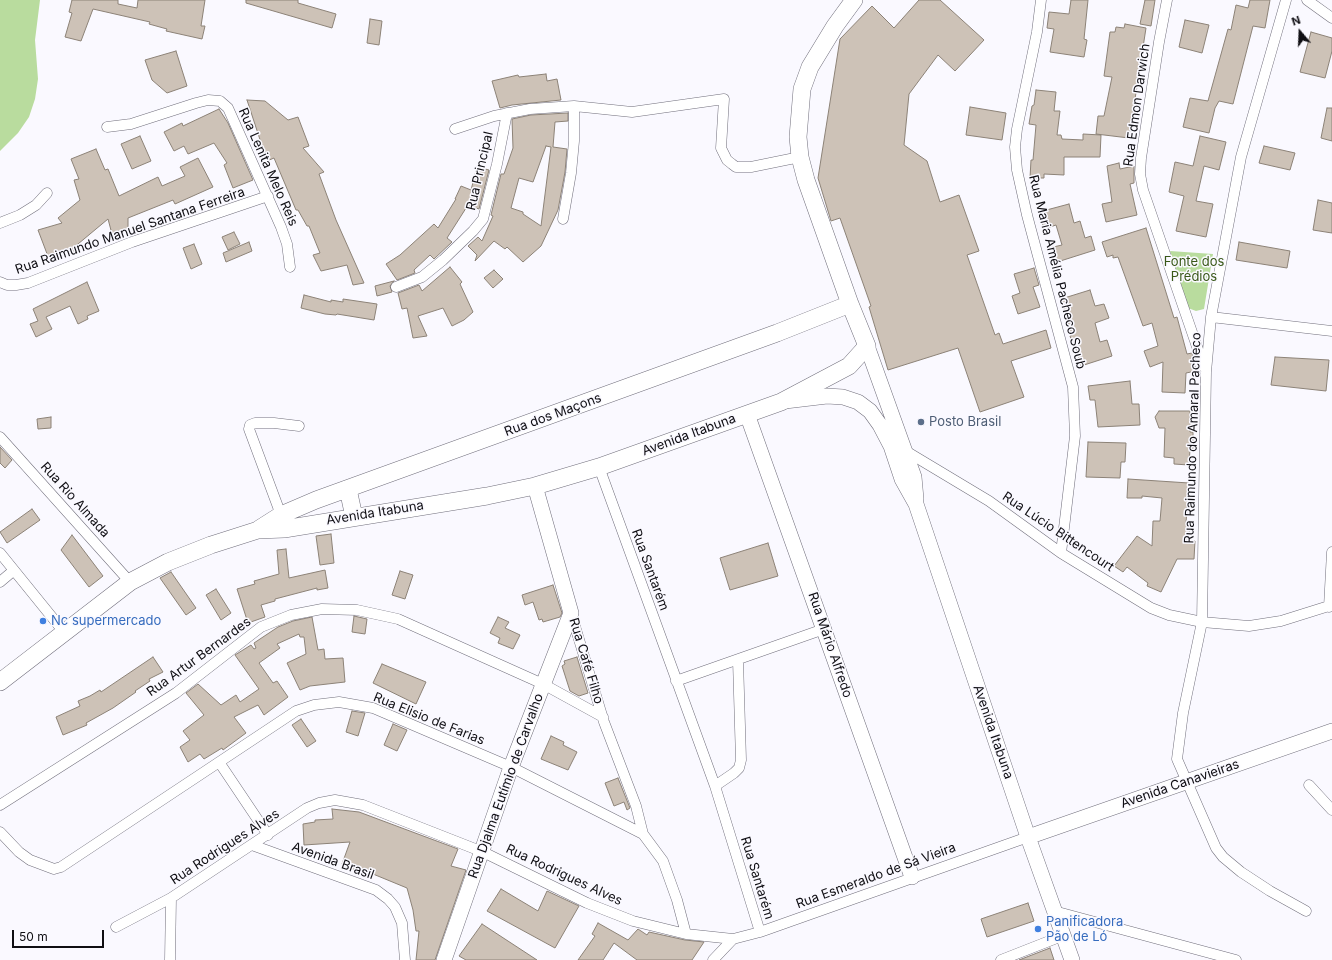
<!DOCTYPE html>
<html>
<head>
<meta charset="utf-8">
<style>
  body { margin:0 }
  #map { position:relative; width:1332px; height:960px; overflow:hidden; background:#faf9ff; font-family:Inter,sans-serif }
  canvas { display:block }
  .north { position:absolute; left:1280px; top:12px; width:40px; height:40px; -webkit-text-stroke:3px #faf9ff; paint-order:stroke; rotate:341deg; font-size:11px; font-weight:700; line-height:16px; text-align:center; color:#0f0e13 }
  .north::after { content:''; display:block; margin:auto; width:14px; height:18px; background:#0f0e13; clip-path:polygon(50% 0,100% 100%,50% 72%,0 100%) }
  .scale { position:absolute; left:12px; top:930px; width:92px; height:18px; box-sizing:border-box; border:2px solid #0f0e13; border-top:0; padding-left:5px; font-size:12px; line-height:14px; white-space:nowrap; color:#0f0e13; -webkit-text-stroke:3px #faf9ff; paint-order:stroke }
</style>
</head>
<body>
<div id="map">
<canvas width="1332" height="960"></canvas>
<div class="north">N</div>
<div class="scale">50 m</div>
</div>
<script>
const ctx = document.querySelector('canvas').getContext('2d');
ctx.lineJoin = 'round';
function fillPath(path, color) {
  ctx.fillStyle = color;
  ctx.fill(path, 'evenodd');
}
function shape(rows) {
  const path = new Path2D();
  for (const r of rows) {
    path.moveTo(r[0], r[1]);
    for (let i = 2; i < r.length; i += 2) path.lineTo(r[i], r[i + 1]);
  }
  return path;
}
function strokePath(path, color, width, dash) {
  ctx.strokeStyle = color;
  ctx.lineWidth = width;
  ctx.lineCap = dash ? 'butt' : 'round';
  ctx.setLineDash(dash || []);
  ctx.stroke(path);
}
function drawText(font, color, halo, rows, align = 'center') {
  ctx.font = font + ' Inter,sans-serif';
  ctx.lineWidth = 3;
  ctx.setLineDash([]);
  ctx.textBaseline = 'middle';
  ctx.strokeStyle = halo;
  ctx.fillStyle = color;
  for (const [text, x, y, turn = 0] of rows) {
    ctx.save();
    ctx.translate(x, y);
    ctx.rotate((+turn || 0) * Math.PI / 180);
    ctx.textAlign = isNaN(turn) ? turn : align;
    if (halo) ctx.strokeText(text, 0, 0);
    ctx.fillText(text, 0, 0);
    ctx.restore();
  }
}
fillPath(shape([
  [0,0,40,0,35,40,38,79,35,99,29,117,18,133,0,151],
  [1170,251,1213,254,1204,309,1196,311,1188,308]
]), '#b9dc9e');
const building = shape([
  [72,0,118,0,118,4,137,8,138,0,205,0,201,26,205,26,202,39,166,31,167,29,149,24,150,22,93,9,81,41,65,37,72,13,69,12,72,0],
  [246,0,298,0,298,3,336,14,332,28,246,3,246,0],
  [919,0,940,0,984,40,955,71,938,55,909,94,904,145,927,161,940,202,959,195,979,251,967,255,995,335,999,333,1003,344,1046,330,1051,348,1011,361,1024,397,980,412,958,348,888,370,869,307,871,306,840,218,831,221,818,178,840,39,872,6,894,28,919,0],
  [1071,0,1088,0,1084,39,1087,40,1084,57,1050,52,1054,29,1047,28,1049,12,1069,14,1071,0],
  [1145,0,1155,0,1151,26,1140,24,1145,0],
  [1250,0,1270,0,1265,28,1253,26,1233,104,1219,101,1215,108,1209,133,1183,127,1190,98,1208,101,1228,29,1231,30,1236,5,1248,8,1250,0],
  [370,19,382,21,379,45,367,43,370,19],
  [1185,20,1209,25,1202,53,1179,47,1185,20],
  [1125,24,1146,28,1129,138,1096,134,1098,116,1104,116,1112,77,1104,76,1110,32,1115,32,1116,27,1124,28,1125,24],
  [1311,32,1332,38,1332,51,1325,78,1300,72,1311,32],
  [176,51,187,86,167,93,152,80,145,60,176,51],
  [546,74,547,81,557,79,561,100,512,105,500,108,492,81,518,75,519,77,546,74],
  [1036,90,1056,92,1054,111,1060,111,1057,135,1061,135,1062,139,1083,140,1083,134,1101,135,1100,157,1064,157,1064,175,1044,174,1044,178,1030,178,1031,160,1033,160,1036,125,1029,124,1032,106,1034,105,1036,90],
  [247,100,265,101,288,120,298,117,309,146,303,148,324,172,319,174,336,220,364,283,353,285,347,265,321,271,313,255,320,253,309,226,307,226,298,210,296,210,274,158,267,161,247,100],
  [970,107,1006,113,1002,140,966,135,970,107],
  [1327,108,1332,108,1332,141,1321,138,1327,108],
  [219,109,228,123,253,180,233,188,224,165,227,163,214,143,188,154,184,146,174,151,164,132,182,123,183,126,219,109],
  [568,113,568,121,555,122,553,147,567,149,565,172,558,210,541,246,523,262,507,247,505,249,494,241,475,261,477,255,468,246,478,237,482,241,493,216,491,215,501,174,504,174,513,148,512,119,531,115,568,113],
  [546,146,551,147,541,226,523,214,523,212,511,208,519,178,533,182,546,146],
  [140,136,151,161,132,169,121,144,140,136],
  [1200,136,1226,142,1219,170,1204,166,1196,201,1213,204,1206,237,1176,231,1184,196,1169,192,1175,162,1193,166,1200,136],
  [1264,146,1295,153,1290,170,1259,163,1264,146],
  [96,149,105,170,108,169,119,196,158,177,162,186,185,176,180,167,198,158,213,187,175,204,173,200,128,218,128,230,112,234,108,219,72,249,74,251,49,259,38,230,62,223,58,218,80,200,74,180,79,179,71,159,96,149],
  [1119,163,1120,169,1134,166,1134,183,1130,184,1137,215,1106,222,1102,204,1112,202,1107,166,1119,163],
  [477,167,489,170,479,209,468,205,447,238,452,242,434,259,430,255,414,270,415,273,397,280,386,264,400,255,434,224,438,228,456,199,455,199,461,186,471,190,477,167],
  [1318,200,1332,203,1332,233,1313,230,1318,200],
  [1069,204,1074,223,1080,221,1085,238,1091,236,1095,250,1054,263,1049,248,1062,245,1056,225,1044,229,1039,212,1069,204],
  [1146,228,1174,318,1177,317,1187,354,1192,353,1196,371,1186,373,1185,393,1162,392,1163,362,1150,367,1144,351,1158,346,1152,323,1143,326,1118,257,1113,258,1113,255,1107,257,1102,242,1146,228],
  [234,232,240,244,228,250,222,237,234,232],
  [249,242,252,251,226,262,223,253,249,242],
  [1239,242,1290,251,1287,268,1236,260,1239,242],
  [194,244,202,264,191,269,183,248,194,244],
  [450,267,462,282,460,284,473,312,464,320,452,326,443,308,418,316,427,336,413,338,407,308,402,309,398,293,419,285,422,291,450,267],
  [1034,268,1039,285,1033,287,1040,307,1018,314,1012,296,1020,293,1014,274,1034,268],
  [494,270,503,279,493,288,484,278,494,270],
  [394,281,390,286,392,292,377,296,375,286,394,281],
  [87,282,99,311,87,316,88,319,78,324,70,306,46,317,52,329,36,337,30,324,38,321,33,309,87,282],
  [1090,290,1095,306,1104,304,1109,318,1095,323,1100,342,1107,340,1112,356,1081,366,1076,349,1074,349,1070,336,1072,335,1061,299,1090,290],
  [304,295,331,302,331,300,343,302,343,299,377,304,374,320,337,314,336,315,325,314,301,308,304,295],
  [1275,357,1329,360,1326,391,1271,385,1275,357],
  [1130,381,1132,404,1139,404,1140,425,1098,427,1095,400,1090,400,1088,386,1130,381],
  [1159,411,1190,411,1190,432,1193,432,1193,449,1190,449,1189,465,1174,464,1174,458,1164,457,1165,428,1159,428,1155,417,1159,411],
  [51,417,51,428,38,429,37,419,51,417],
  [1088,442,1126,443,1125,462,1121,462,1120,478,1086,477,1088,442],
  [0,447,12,460,5,468,0,463,0,447],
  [1128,479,1189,483,1186,523,1190,523,1189,541,1195,541,1194,559,1177,559,1161,592,1147,586,1148,583,1127,567,1123,572,1114,566,1137,536,1152,546,1153,521,1160,521,1162,498,1142,496,1142,498,1127,498,1128,479],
  [32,509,40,520,7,543,0,532,32,509],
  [331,534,334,563,320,565,316,536,331,534],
  [72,535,103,576,89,587,61,550,72,535],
  [768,543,778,576,730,590,720,558,768,543],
  [286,549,289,578,325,570,328,588,317,590,317,588,275,599,275,601,261,605,265,617,248,623,237,589,255,584,254,581,279,574,277,550,286,549],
  [400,571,413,575,405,599,392,595,400,571],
  [171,572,196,608,186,615,160,578,171,572],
  [553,585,562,613,560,617,543,622,542,619,539,620,533,602,525,605,522,595,553,585],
  [216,589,231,613,221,620,206,595,216,589],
  [354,616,367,619,365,634,352,632,354,616],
  [312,617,318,650,324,649,325,659,343,658,345,682,310,686,300,690,287,663,306,654,304,637,300,637,299,634,277,644,280,648,259,663,273,683,277,681,288,697,264,715,258,705,234,717,246,733,223,750,222,748,204,759,200,754,188,762,180,747,190,740,183,731,204,715,186,693,198,684,221,705,236,695,240,702,259,689,235,655,251,645,254,649,256,648,254,643,278,627,293,621,312,617],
  [498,617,509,622,505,628,520,635,513,649,498,643,500,638,490,633,498,617],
  [153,657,163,672,149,679,150,681,135,691,136,692,113,708,86,723,87,725,63,735,56,717,80,706,78,701,90,696,100,690,101,692,153,657],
  [577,657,588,693,579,696,570,691,562,666,565,664,564,661,577,657],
  [382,664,426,682,416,704,373,683,382,664],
  [352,711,365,713,358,736,346,732,352,711],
  [301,719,316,741,307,747,292,725,301,719],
  [393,724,407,730,397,751,384,745,393,724],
  [551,736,564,742,563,745,577,752,568,770,541,759,551,736],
  [618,778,630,808,627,810,624,802,614,806,605,783,618,778],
  [332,809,359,812,458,849,451,866,466,870,435,960,416,960,419,931,416,931,413,910,407,888,356,867,355,870,342,864,350,842,304,845,303,824,315,822,315,820,333,819,332,809],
  [501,889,538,911,547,891,579,906,555,948,487,911,501,889],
  [1028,903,1034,921,987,937,981,919,1028,903],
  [598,923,628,940,638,929,647,935,649,932,685,940,704,942,692,960,637,960,614,943,603,960,578,960,595,936,592,934,598,923],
  [482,924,537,960,466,960,459,956,482,924],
  [1050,948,1054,960,1019,960,1050,948]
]);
fillPath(building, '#cdc2b7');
strokePath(building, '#8c8277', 1);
const street = shape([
  [1041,0,1037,32,1017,129,1015,147,1017,170,1027,215,1073,387,1075,436,1061,553],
  [1167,0,1159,42,1141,158,1140,174,1143,190,1204,367],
  [1286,0,1241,157,1211,317,1206,372,1202,622,1183,713,1177,759,1216,848,1223,857,1241,872,1270,891,1306,911],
  [1307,0,1332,18],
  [107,127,131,124,196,103,208,100,220,101,228,108,281,227,287,244,290,267],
  [455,129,494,116,530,109,574,106,632,112,724,99,721,148,727,160,732,164,736,167,751,167,800,157],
  [563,219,571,173,574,141,574,106],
  [0,223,20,215,36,205,47,193],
  [0,282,7,285,16,285,28,283,132,242,268,196],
  [396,287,422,277,443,260,473,231,483,219,497,164,507,113],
  [1211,317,1332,331],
  [0,437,130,582],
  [904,450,989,501,1061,553,1151,608,1169,615,1202,622,1249,626,1281,621,1332,605],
  [599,467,715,786,760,932],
  [281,515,249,429,250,425,255,423,274,423,299,426],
  [0,553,64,632],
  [0,582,13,571],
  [1329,607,1332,552],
  [571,613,604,722,636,806,643,834],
  [676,681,824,629],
  [219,762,268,835],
  [1309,785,1332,810],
  [715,786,734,773,739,768,741,760,738,660],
  [0,805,176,693,261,627,291,615,322,609,357,610,398,619,543,684,603,717],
  [0,832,19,852,30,860,54,869,61,867,296,711,314,705,339,702,373,708,511,767,643,834,663,861,677,900,686,934],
  [252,845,376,890,388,899,395,907,402,923,405,960],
  [1054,911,1236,960],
  [116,927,171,898,307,808,319,803,335,800,363,805,483,852,587,903,633,921,686,934,733,939,760,932,1028,837],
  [170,960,171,898],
  [713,960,733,939],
  [1001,960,1062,936]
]);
const secondary = shape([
  [867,346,914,477,916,499],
  [785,401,827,396,843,397,858,402,870,411,880,425,891,446,902,479,916,504,1028,837,1072,960],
  [747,414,912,877],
  [1028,837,1332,731],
  [444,960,511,767,571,613,535,486]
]);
const primary = shape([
  [348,489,354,517],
  [259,529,281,515,316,500,777,333,850,304],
  [0,682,130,582,168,562,211,545,258,530,284,529,487,496,535,486,599,467,781,402,849,366,867,346,850,304,806,180,800,157,798,137,802,89,810,67,835,26,854,0]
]);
strokePath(street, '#716f7c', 11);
strokePath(secondary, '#716f7c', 16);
strokePath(primary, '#716f7c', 18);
strokePath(street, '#fff', 10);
strokePath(secondary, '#fff', 15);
strokePath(primary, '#fff', 17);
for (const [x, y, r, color] of [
  [921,422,4,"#5c6f8a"],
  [43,621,4,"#3f7fe0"],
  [1038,929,4,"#3f7fe0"]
]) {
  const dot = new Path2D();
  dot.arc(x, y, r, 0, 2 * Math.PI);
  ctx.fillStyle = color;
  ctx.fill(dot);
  strokePath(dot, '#faf9ff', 1.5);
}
drawText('13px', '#0f0e13', '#faf9ff', [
  ["Rua Edmon Darwich",1137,105,-82],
  ["Rua Lenita Melo Reis",268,167,66],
  ["Rua Principal",480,171,-77],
  ["Rua Raimundo Manuel Santana Ferreira",130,231,-19],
  ["Rua Maria Amélia Pacheco Soub",1057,272,76],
  ["Rua dos Maçons",553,415,-20],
  ["Avenida Itabuna",689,435,-20],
  ["Rua Raimundo do Amaral Pacheco",1193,438,-88],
  ["Rua Rio Almada",75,500,48],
  ["Avenida Itabuna",375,513,-9],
  ["Rua Lúcio Bittencourt",1058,532,34],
  ["Rua Santarém",650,570,70],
  ["Rua Mário Alfredo",830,645,71],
  ["Rua Artur Bernardes",199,657,-36],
  ["Rua Café Filho",586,661,73],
  ["Rua Elisio de Farias",429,719,22],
  ["Avenida Itabuna",993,732,71],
  ["Avenida Canavieiras",1180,784,-19],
  ["Rua Djalma Eutímio de Carvalho",506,786,-70],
  ["Rua Rodrigues Alves",225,847,-33],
  ["Avenida Brasil",333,861,20],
  ["Rua Rodrigues Alves",564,875,25],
  ["Rua Esmeraldo de Sá Vieira",876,876,-20],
  ["Rua Santarém",757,878,73]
]);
drawText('13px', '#395818', '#faf9ff', [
  ["Fonte dos",1194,262],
  ["Prédios",1194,277]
]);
drawText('13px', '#4e5e75', '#faf9ff', [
  ["Posto Brasil",929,422]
], 'left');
drawText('13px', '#366cbe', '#faf9ff', [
  ["Nc supermercado",51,621],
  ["Panificadora",1046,922],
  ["Pão de Ló",1046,937]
], 'left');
</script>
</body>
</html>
